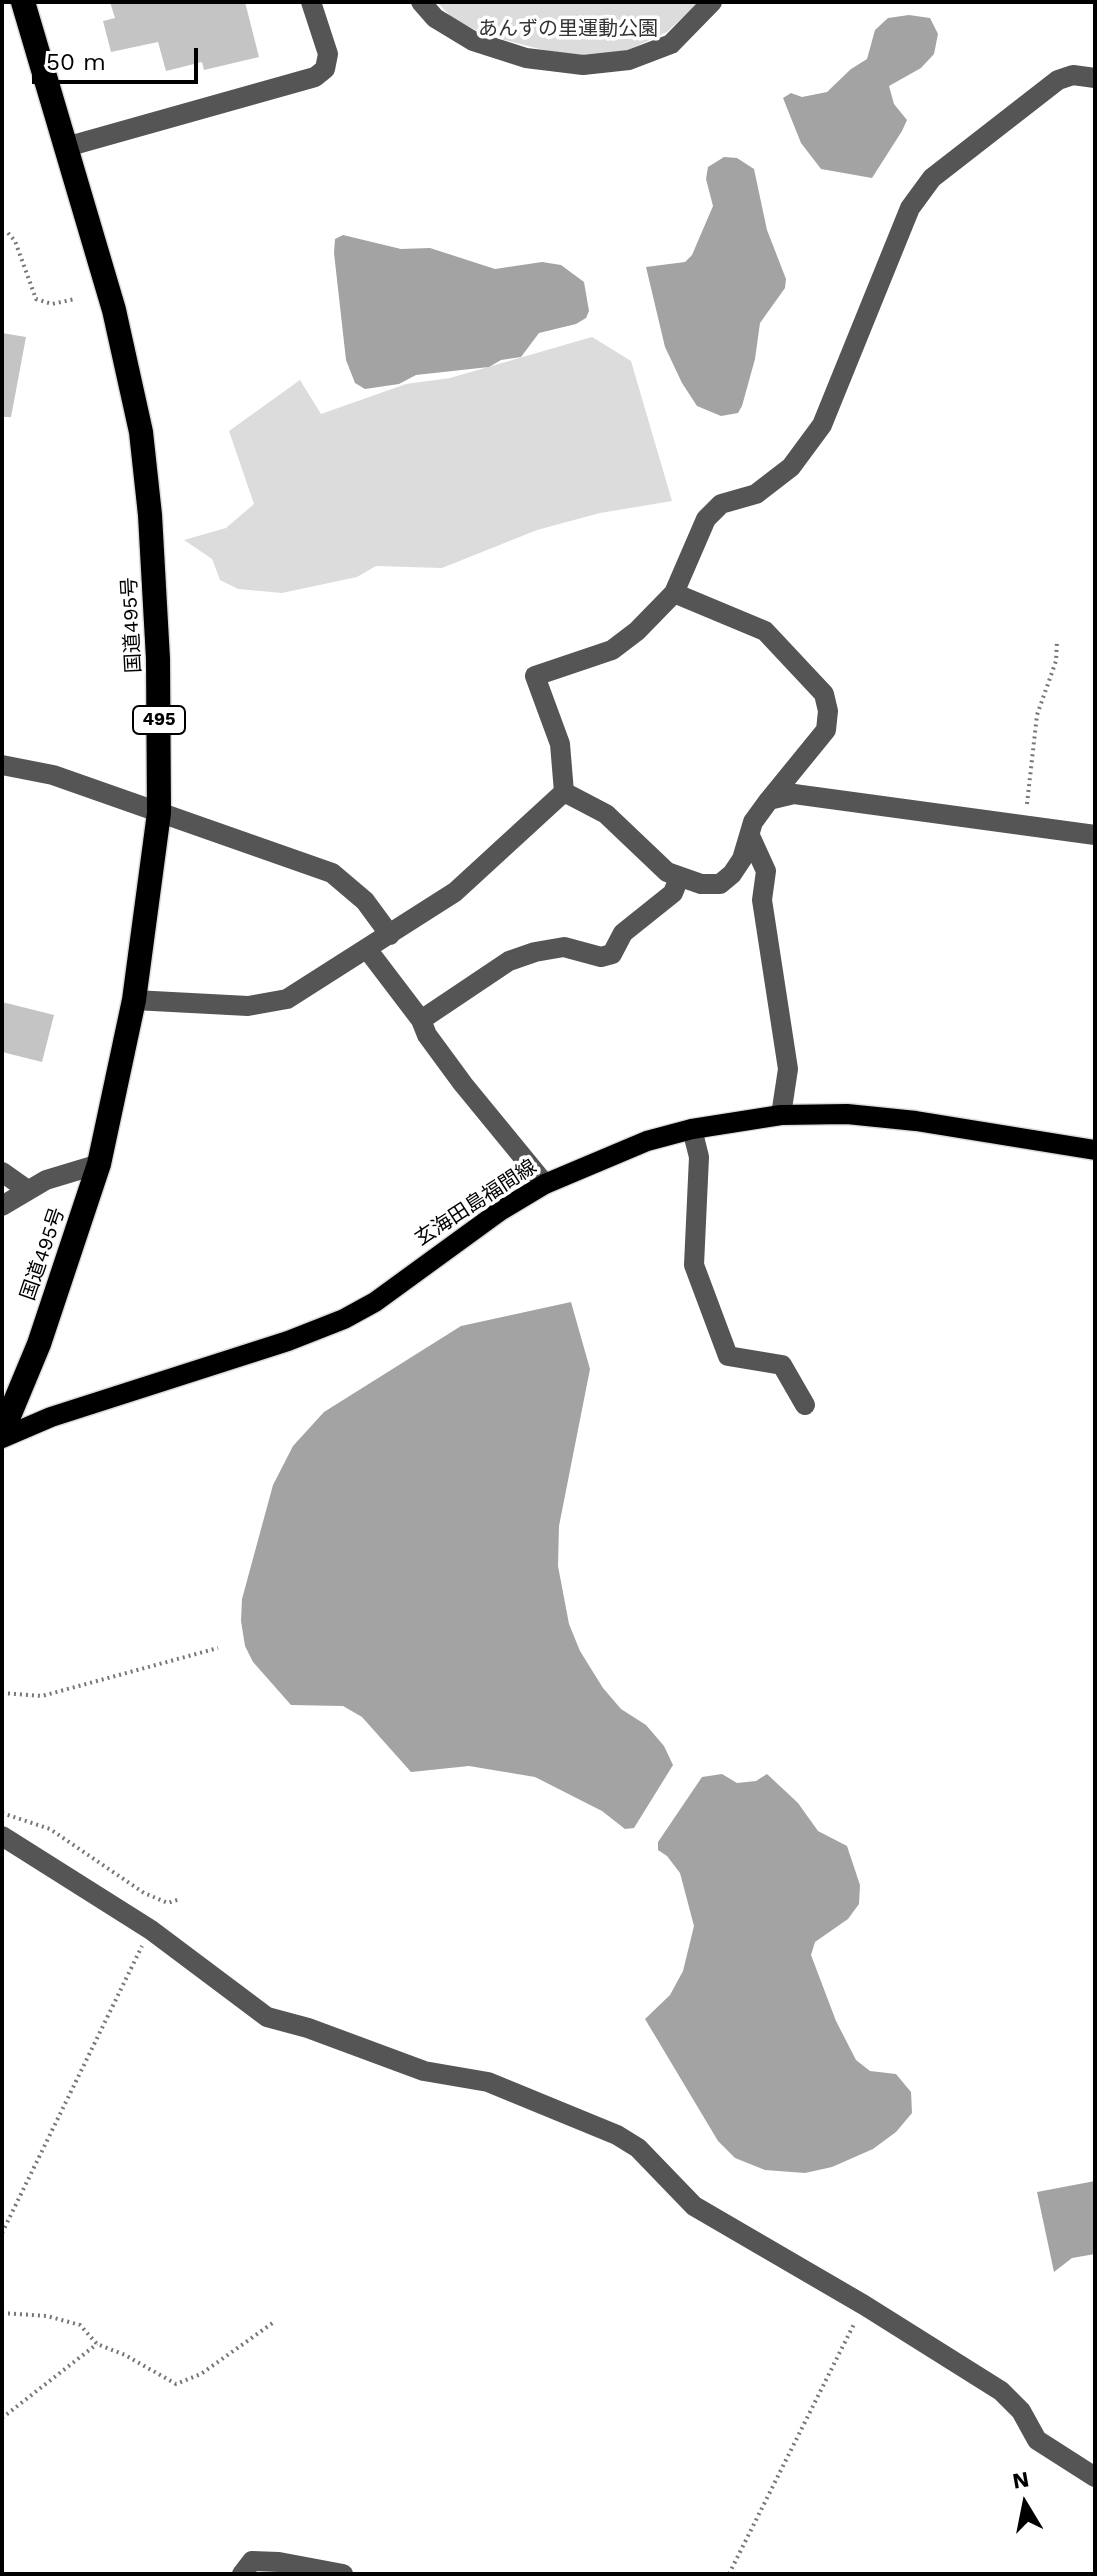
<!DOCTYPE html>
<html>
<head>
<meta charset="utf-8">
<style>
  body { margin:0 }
  #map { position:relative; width:1097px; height:2576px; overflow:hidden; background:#fff; font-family:"Work Sans",sans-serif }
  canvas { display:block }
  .frame { position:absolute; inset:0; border:4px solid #000; pointer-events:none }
  .north { position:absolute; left:985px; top:2464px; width:80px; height:80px; -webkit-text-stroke:6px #fff; paint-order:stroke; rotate:350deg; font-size:22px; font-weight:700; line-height:32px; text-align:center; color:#000 }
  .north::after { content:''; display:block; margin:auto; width:28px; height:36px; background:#000; clip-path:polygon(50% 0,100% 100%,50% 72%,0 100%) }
  .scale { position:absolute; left:32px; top:48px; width:166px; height:36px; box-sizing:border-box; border:4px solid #000; border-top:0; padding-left:10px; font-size:24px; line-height:28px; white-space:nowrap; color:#000; -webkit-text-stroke:6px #fff; paint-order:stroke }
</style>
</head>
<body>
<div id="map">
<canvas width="1097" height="2576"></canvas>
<div class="frame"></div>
<div class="north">N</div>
<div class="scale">50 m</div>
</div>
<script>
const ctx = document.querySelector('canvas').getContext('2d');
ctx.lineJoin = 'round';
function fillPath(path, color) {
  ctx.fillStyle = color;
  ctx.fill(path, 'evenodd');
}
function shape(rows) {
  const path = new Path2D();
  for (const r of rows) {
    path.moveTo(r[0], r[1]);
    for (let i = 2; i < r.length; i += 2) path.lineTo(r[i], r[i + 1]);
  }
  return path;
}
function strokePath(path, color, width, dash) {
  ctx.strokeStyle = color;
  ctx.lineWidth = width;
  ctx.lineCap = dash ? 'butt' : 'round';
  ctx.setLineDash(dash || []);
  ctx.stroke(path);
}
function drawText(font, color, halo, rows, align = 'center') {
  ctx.font = font + ' "Work Sans","Noto Sans JP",sans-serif';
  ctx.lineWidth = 7;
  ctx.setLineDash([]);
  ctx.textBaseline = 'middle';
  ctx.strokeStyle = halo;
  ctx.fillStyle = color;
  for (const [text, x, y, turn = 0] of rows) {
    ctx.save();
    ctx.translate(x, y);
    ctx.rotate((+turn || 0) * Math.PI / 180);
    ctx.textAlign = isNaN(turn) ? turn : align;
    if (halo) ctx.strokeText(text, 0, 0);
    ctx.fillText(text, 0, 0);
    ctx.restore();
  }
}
fillPath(shape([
  [437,2,699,2,667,32,628,50,600,56,563,55,485,35,451,17],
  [592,337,631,361,672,501,600,513,537,530,442,568,376,566,357,577,282,593,238,589,220,580,212,559,184,540,226,528,254,504,229,431,300,380,321,414,406,384,450,378]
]), '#dcdcdc');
fillPath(shape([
  [909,15,930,18,938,34,934,54,921,68,889,86,894,104,907,120,902,131,872,178,821,169,801,143,783,98,791,93,802,97,827,92,851,69,867,59,875,30,888,18],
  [724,157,737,158,754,169,767,230,786,279,785,288,760,323,755,359,742,406,738,413,721,416,697,406,682,383,665,347,646,267,685,262,692,255,713,206,706,179,708,167],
  [343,235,401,249,430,248,495,269,542,262,561,265,584,282,589,311,586,318,576,324,539,333,521,357,501,360,489,367,416,375,399,384,365,389,355,383,346,360,334,253,335,239],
  [571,1302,590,1369,559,1526,558,1566,569,1624,580,1651,603,1688,621,1709,646,1725,664,1746,673,1765,634,1828,625,1829,602,1811,535,1777,469,1766,411,1772,362,1717,343,1706,291,1705,253,1662,245,1646,241,1621,242,1599,273,1485,293,1446,324,1412,461,1326],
  [722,1774,737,1783,756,1781,767,1774,798,1803,818,1831,847,1846,860,1885,859,1904,848,1919,815,1942,811,1955,836,2021,856,2060,870,2071,896,2074,911,2092,912,2113,896,2132,873,2149,832,2167,805,2173,765,2170,735,2158,718,2141,645,2019,670,1995,683,1971,694,1926,680,1873,667,1856,658,1850,658,1842,702,1777],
  [1095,2181,1095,2254,1072,2258,1054,2272,1037,2192]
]), '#a3a3a3');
fillPath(shape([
  [110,2,245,2,259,57,204,70,202,62,166,71,158,42,111,52,103,21,115,18],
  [2,333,26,337,11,417,2,417],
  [2,1002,54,1015,42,1062,2,1052]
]), '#c4c4c4');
const major = shape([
  [2,1438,51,1417,288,1341,344,1319,375,1302,500,1211,545,1184,647,1141,692,1129,781,1115,847,1114,916,1121,1095,1150]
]);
const highway = shape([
  [2,1433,39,1344,99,1164,134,1000,159,813,158,659,150,515,141,432,114,310,23,2]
]);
strokePath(major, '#dbdbdb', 23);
strokePath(highway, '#dbdbdb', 27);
strokePath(shape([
  [2,233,8,233,15,241,36,299,52,304,75,299],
  [1027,804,1037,715,1056,661,1057,640],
  [2,1693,42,1696,218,1648],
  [2,1813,50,1829,144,1893,168,1903,180,1899],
  [2,2233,142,1946],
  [2,2313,47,2316,80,2325,97,2344,125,2355,176,2384,201,2374,274,2322],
  [2,2418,97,2344],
  [729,2574,855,2322]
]), '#777', 4, [2, 4]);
strokePath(shape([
  [421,2,435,18,473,41,526,58,583,65,629,60,671,44,712,2],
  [66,147,315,77,325,69,328,54,311,2],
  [674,593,765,631,824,694,828,711,826,730,769,800],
  [2,765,53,775,332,873,365,901,390,935],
  [564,792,606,814,667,872,701,884,720,884,732,874,742,859,753,822,769,800,794,794,1095,835],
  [750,836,766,871,762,900,788,1069,781,1115],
  [367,949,421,1020,427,1035,463,1084,545,1184],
  [134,1000,248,1006,287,999,455,892,564,792,560,744,535,676,612,650,637,631,674,593,706,519,721,504,756,494,791,467,822,425,910,208,932,178,1058,80,1073,75,1095,78],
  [421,1020,509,961,535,952,564,947,601,957,612,954,623,933,673,893,679,878],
  [692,1129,699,1157,694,1265,728,1356,782,1365,805,1405],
  [2,1172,26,1189],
  [2,1206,46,1180,99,1164],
  [2,1836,151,1930,267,2017,308,2028,424,2071,488,2082,617,2135,638,2148,694,2206,864,2305,1001,2391,1021,2411,1037,2440,1095,2477],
  [242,2574,252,2561,279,2562,343,2574]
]), '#555', 20);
strokePath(major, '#000', 20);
strokePath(highway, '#000', 24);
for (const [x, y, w] of [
  [159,720,52]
]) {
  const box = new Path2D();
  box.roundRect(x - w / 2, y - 14, w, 28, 6);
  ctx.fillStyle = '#fff';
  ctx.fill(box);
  strokePath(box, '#000', 2);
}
drawText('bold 18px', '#000', null, [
  ["495",159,720]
]);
drawText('20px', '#333', '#fff', [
  ["あんずの里運動公園",568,29]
]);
drawText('20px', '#000', '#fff', [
  ["国道495号",132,625,-93],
  ["玄海田島福間線",476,1203,-33],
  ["国道495号",43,1254,-71]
]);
</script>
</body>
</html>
